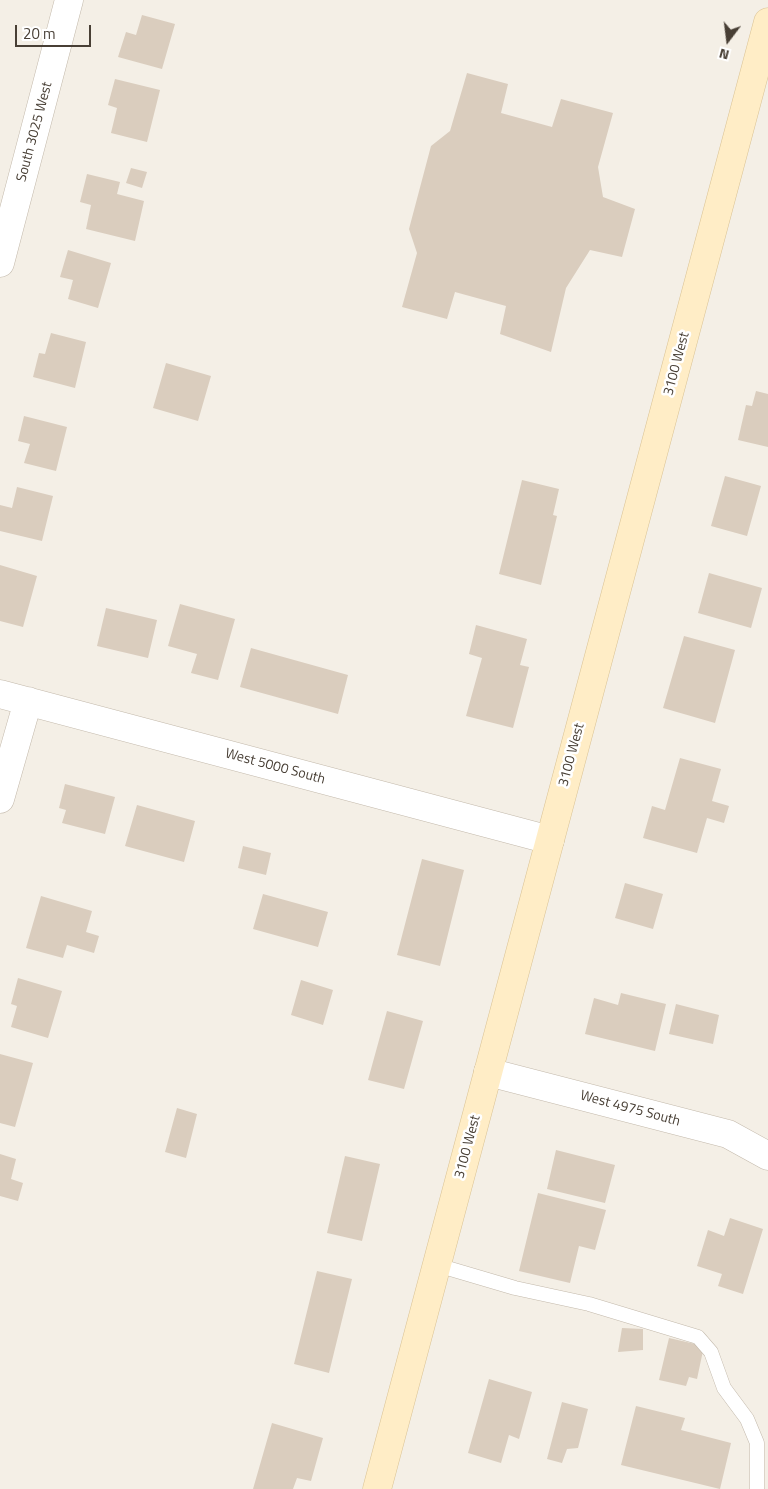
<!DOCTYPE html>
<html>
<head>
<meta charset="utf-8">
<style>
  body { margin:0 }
  #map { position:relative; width:768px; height:1489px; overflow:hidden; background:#f4efe6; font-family:"Titillium Web",sans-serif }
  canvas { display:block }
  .north { position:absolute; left:703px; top:15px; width:50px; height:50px; -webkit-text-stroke:4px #fff; paint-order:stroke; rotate:195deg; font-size:14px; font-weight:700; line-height:20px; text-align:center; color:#483f35 }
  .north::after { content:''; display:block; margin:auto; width:18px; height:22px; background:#483f35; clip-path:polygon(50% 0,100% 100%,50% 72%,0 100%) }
  .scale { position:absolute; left:15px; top:25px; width:76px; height:22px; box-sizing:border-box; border:2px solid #483f35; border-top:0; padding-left:6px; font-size:15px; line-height:18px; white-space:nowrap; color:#483f35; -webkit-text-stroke:4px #fff; paint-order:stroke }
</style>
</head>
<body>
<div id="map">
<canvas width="768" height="1489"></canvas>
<div class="north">N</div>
<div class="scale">20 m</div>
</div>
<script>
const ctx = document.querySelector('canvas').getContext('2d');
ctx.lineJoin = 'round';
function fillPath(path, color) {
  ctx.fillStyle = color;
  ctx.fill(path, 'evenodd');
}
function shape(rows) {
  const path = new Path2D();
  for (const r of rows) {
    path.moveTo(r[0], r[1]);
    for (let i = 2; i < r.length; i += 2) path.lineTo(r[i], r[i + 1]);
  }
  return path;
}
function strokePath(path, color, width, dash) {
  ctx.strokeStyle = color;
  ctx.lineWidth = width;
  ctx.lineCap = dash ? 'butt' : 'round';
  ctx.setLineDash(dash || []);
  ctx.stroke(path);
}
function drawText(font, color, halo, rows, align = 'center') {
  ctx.font = font + ' "Titillium Web",sans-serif';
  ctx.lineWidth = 5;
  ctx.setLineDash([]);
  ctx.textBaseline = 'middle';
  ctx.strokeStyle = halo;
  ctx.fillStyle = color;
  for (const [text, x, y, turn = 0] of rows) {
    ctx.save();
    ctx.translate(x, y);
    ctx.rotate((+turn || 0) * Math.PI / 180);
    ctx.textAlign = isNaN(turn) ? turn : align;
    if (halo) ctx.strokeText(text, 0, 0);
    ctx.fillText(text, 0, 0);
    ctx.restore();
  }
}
fillPath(shape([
  [142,15,175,24,162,69,118,57,126,32,136,35],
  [467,73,508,84,501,113,552,127,561,99,613,113,598,167,603,197,635,209,622,257,590,250,566,288,551,352,500,334,506,306,455,292,447,319,402,307,417,253,409,229,431,146,450,131],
  [115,79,160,90,147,142,111,133,117,108,108,105],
  [131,168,147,172,142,188,126,183],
  [87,174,120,182,117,194,144,201,135,241,86,229,91,205,80,202],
  [68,250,111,263,98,308,68,299,73,280,60,277],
  [51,333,86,342,75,388,33,377,39,353,45,354],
  [166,363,211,376,198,421,153,408],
  [756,391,768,394,768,447,738,440,746,405,752,406],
  [24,416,67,427,56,471,24,463,30,444,18,441],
  [725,476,761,486,747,536,711,526],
  [522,480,559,489,553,515,557,516,541,585,499,574],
  [17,487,53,496,42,541,0,531,0,505,12,508],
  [0,565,37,576,23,627,0,621],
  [709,573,762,588,751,628,698,613],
  [180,604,235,619,218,680,191,673,197,654,168,646],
  [106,608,157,620,148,658,97,646],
  [476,625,527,639,520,665,529,667,513,728,466,716,482,658,469,654],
  [684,636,735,650,715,723,663,708],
  [251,648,348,675,338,714,240,687],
  [680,758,721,769,712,801,729,806,724,823,707,818,697,853,643,838,652,806,665,810],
  [65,784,115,797,105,834,62,823,66,810,59,808],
  [137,805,195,821,184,862,125,846],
  [243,846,271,853,266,875,238,868],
  [422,859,464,870,440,966,397,955],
  [625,883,663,894,653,929,615,918],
  [263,894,328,912,318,947,253,929],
  [41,896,92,911,86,932,99,936,94,953,67,945,63,958,26,948],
  [18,978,62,991,48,1038,11,1027,17,1006,11,1004],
  [301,980,333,990,323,1025,291,1015],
  [621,993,666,1004,655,1051,585,1034,594,998,618,1005],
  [676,1004,719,1015,713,1044,669,1034],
  [387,1011,423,1021,404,1089,368,1080],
  [0,1054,33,1063,15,1127,0,1123],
  [177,1108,197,1114,186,1158,165,1152],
  [556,1150,615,1165,605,1203,547,1189],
  [0,1154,16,1159,11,1179,23,1183,18,1201,0,1196],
  [345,1156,380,1164,362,1241,327,1233],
  [538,1193,606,1210,595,1250,579,1246,570,1283,519,1271],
  [730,1218,763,1229,743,1294,718,1286,722,1274,697,1266,708,1230,724,1236],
  [317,1271,352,1279,329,1373,294,1364],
  [622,1328,643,1329,643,1350,618,1352],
  [669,1338,704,1346,697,1379,689,1377,686,1386,659,1380],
  [489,1379,532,1392,519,1439,509,1435,501,1463,468,1453],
  [562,1402,588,1409,578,1448,567,1449,562,1463,547,1459],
  [636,1406,685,1418,681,1430,731,1443,720,1489,621,1465],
  [272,1423,323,1438,311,1481,297,1478,293,1489,253,1489]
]), '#dacdbe');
const lane = shape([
  [437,1265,515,1288,589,1304,698,1337,711,1352,724,1388,747,1419,757,1443,757,1489]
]);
const street = shape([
  [0,263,69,0],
  [0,694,550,840],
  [0,799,28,701],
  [488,1072,728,1134,768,1156]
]);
const secondary = shape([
  [377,1489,768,22]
]);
strokePath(lane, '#c3b9ab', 15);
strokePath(street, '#c3b9ab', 29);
strokePath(secondary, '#dac395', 29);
strokePath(lane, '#fff', 14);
strokePath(street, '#fff', 28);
strokePath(secondary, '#ffedc6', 28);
drawText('14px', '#483f35', '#fff', [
  ["South 3025 West",35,132,-75],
  ["3100 West",677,364,-75],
  ["3100 West",572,755,-75],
  ["West 5000 South",275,767,15],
  ["West 4975 South",630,1109,15],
  ["3100 West",468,1147,-75]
]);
</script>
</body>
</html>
